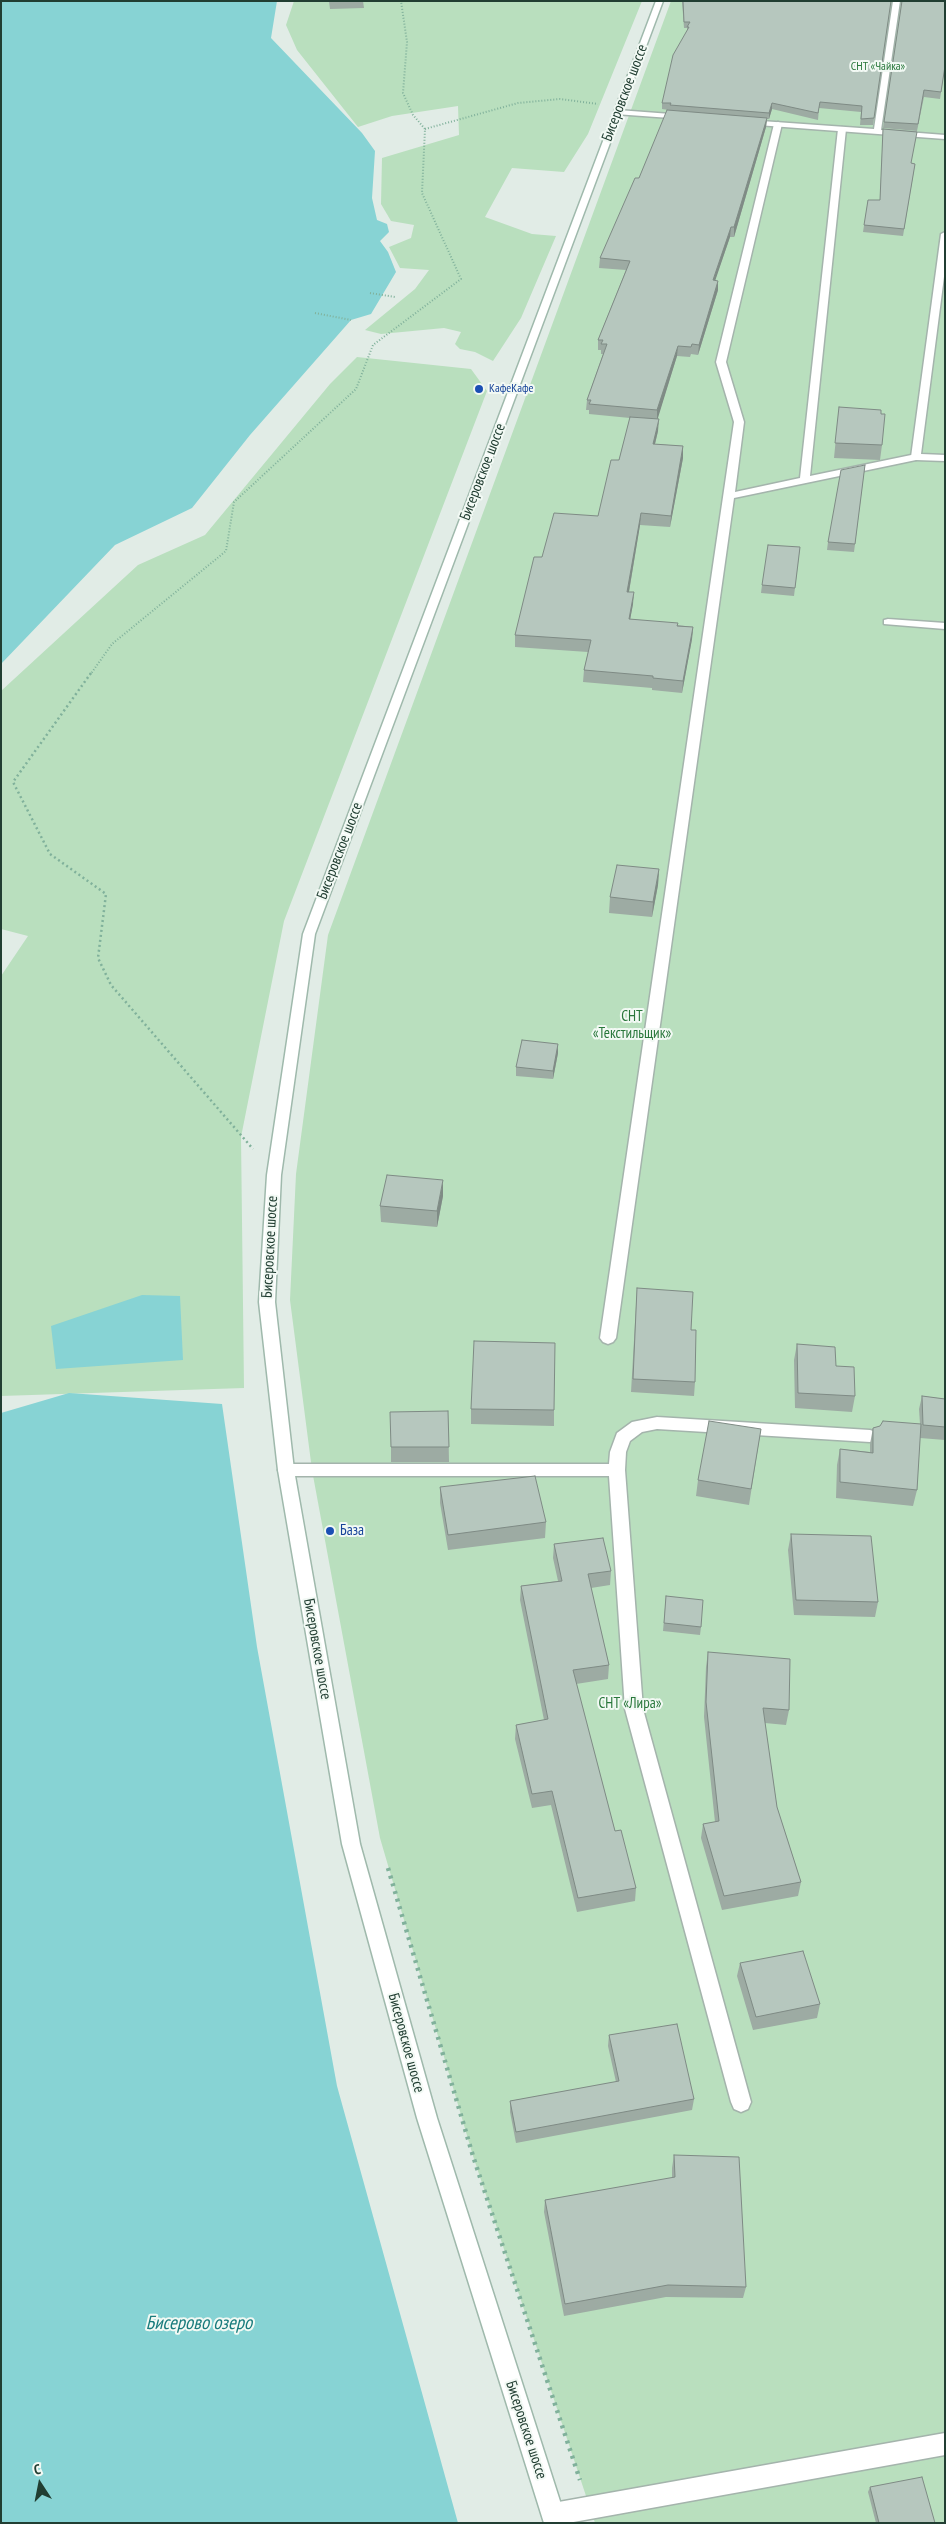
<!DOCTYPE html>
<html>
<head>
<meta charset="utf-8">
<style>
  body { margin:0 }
  #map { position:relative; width:946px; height:2524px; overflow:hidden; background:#e1ece6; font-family:"PT Sans Narrow",sans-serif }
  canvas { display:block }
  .frame { position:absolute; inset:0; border:2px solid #213e32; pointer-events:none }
  .north { position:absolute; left:15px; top:2459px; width:50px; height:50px; -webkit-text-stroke:4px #f2f9f4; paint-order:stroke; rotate:349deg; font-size:14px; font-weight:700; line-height:20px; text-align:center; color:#213e32 }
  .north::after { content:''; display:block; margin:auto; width:18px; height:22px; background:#213e32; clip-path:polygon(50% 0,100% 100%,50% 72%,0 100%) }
</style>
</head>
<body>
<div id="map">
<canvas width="946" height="2524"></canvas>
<div class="frame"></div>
<div class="north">С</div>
</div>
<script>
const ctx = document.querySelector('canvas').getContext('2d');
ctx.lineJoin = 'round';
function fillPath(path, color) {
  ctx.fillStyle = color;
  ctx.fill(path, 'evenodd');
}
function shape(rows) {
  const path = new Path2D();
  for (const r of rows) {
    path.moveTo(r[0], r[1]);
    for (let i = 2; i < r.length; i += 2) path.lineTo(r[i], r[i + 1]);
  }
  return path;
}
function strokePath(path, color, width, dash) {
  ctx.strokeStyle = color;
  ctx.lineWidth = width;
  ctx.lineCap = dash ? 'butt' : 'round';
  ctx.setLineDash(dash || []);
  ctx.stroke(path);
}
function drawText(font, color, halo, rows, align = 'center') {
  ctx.font = font + ' "PT Sans Narrow",sans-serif';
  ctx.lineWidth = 4;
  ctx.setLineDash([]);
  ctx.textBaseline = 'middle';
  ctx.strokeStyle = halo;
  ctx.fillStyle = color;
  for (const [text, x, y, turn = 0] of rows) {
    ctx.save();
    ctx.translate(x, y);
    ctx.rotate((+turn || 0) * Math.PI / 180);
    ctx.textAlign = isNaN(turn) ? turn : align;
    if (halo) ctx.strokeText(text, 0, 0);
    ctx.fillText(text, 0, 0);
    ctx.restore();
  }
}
fillPath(shape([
  [294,1,642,1,588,134,564,172,512,168,485,217,532,234,556,236,521,318,493,361,475,352,460,349,455,344,461,332,444,328,381,334,365,330,415,289,429,270,400,268,389,247,411,238,414,225,391,221,381,204,382,158,459,135,458,106,392,116,358,127,297,50,286,25],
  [671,1,945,1,945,2523,595,2523,473,2156,380,1838,312,1470,290,1300,296,1174,328,935],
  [357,357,471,369,487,391,284,921,241,1137,244,1388,1,1396,1,976,28,936,1,929,1,691,138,565,205,535,330,384]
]), '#b9dfbe');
fillPath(shape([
  [1,1,277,1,271,38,362,133,375,151,372,198,377,220,387,224,389,232,380,241,388,252,396,272,371,314,351,320,250,435,192,508,115,545,1,664],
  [142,1295,180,1296,183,1360,56,1369,51,1326],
  [69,1393,222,1404,257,1647,337,2086,458,2523,1,2523,1,1413]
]), '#87d3d4');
const service = shape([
  [778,122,782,124,726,362,744,422,735,492,800,478,838,129,842,127,846,129,810,476,916,454,921,457,916,460,734,498,616,1338,613,1342,608,1344,603,1342,600,1338,734,422,716,362,774,124,778,122],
  [888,619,945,623,945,629,884,624,884,620,888,619],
  [657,1417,870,1430,876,1432,878,1436,876,1440,870,1442,657,1429,642,1432,630,1441,626,1452,625,1470,643,1709,751,2102,748,2109,741,2112,734,2109,731,2102,625,1709,609,1476,286,1476,280,1475,278,1470,280,1465,286,1464,609,1464,610,1452,617,1433,632,1422,657,1417]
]);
const minor = shape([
  [893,1,900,1,881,130,945,135,945,139,744,124,744,120,747,120,874,129,893,1],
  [618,110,684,115,688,117,684,119,615,114,614,112,618,110],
  [945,232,945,269,921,454,945,455,945,461,916,460,911,457,941,234,945,232],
  [945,2433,945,2455,568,2523,546,2523,542,2514,545,2506,553,2503,945,2433]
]);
const secondary = shape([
  [656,1,663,1,315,934,281,1175,275,1302,294,1470,360,1844,437,2118,567,2523,544,2523,417,2118,342,1844,278,1470,259,1302,267,1175,303,934,656,1]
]);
strokePath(service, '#a4b4ac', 3);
strokePath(minor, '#a4b4ac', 3);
strokePath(secondary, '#9fb9ac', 3);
strokePath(shape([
  [425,129,518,103,560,99,598,104],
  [370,293,395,297],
  [315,313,351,320],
  [90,675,112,644,226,551,234,502,356,389,373,345,461,279,422,193,425,129,413,115,403,93,407,42,401,1]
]), '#80b19b', 2, [1, 2]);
strokePath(shape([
  [91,673,13,782,50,854,106,894,98,958,111,985,253,1149]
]), '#80b19b', 2.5, [2, 3]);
strokePath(shape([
  [388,1868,473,2156,580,2480]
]), '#80b19b', 4.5, [3, 5]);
fillPath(service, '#fff');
fillPath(minor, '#fff');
fillPath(secondary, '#fff');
fillPath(shape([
  [329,1,363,1,364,8,330,9],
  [682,1,891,1,873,125,860,125,861,112,819,108,818,120,772,109,769,119,767,119,766,127,734,237,730,237,715,280,718,290,698,355,691,354,690,357,677,356,657,419,658,431,655,444,683,446,683,458,670,527,640,525,629,592,633,604,630,619,693,627,692,639,682,693,652,690,652,688,583,682,584,670,588,652,515,647,515,635,542,557,598,516,619,460,630,418,589,414,589,410,586,410,587,400,603,354,601,354,601,350,598,350,598,340,626,270,599,268,600,258,639,178,669,111,669,110,662,109,662,103,687,31,687,28,684,28],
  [902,1,945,66,940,99,924,97,917,131,883,128],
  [883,129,911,163,915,164,903,236,863,232,868,200,880,200],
  [839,407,881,414,882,445,880,460,834,458],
  [865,465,854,552,827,550,828,542],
  [800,547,794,596,761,593,762,585],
  [659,869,658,885,652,917,609,913,610,897],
  [558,1044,558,1053,553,1079,516,1076,516,1067],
  [443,1196,437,1227,381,1222,380,1206],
  [637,1288,691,1330,695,1382,694,1396,631,1392],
  [797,1344,836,1366,855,1396,852,1412,795,1408,794,1360],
  [922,1396,945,1399,945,1440,920,1438,917,1490,913,1506,836,1498,837,1465,840,1449,870,1452,870,1444,873,1428,920,1424,919,1409],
  [471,1409,554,1410,554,1426,471,1424],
  [448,1411,449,1462,391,1462,391,1447],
  [761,1429,749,1505,696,1496,698,1480],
  [440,1487,546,1522,545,1538,448,1550,440,1503],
  [791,1534,878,1602,875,1617,794,1615,788,1550],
  [554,1544,611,1571,610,1585,591,1588,609,1665,608,1679,576,1684,615,1831,636,1888,635,1901,577,1912,551,1805,532,1808,515,1739,516,1725,544,1720,520,1600,521,1586,558,1581,553,1558],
  [666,1596,701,1627,700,1635,663,1631],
  [708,1652,789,1710,786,1725,765,1723,777,1807,801,1882,798,1896,722,1910,701,1838,703,1824,715,1822,704,1717,706,1667],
  [740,1963,820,2004,817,2018,753,2030,737,1976],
  [609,2035,694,2099,692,2110,516,2143,510,2112,510,2101,616,2082,608,2046],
  [674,2155,746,2287,743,2298,666,2297,564,2316,544,2212,545,2200,672,2178,672,2168],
  [870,2487,935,2523,876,2523,868,2492]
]), '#9daba3');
fillPath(shape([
  [772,103,772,109,769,119,769,113],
  [767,118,766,127,734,237,734,227],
  [731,227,730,237,712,290,713,280],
  [718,281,718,290,698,355,699,345],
  [678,346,677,356,657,421,657,410],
  [659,419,658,431,652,456,653,444],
  [683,446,683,458,670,527,671,516],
  [641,513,640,525,627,603,627,592],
  [634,592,633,604,628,631,629,619],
  [693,627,692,639,682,693,683,681],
  [659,869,658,885,652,917,653,902],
  [558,1044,558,1053,553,1079,553,1071],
  [443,1180,443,1196,437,1227,437,1211]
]), '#7f8b85');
const building = shape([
  [683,1,891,1,874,118,861,119,862,106,820,102,818,113,772,103,769,113,670,105,671,103,662,103,673,55,689,27,687,27,690,22,684,22,683,1],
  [902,1,945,1,945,66,941,92,924,90,918,124,884,122,902,1],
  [667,110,767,118,734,227,731,227,713,280,718,281,699,345,692,344,691,347,678,346,657,410,589,404,591,400,587,400,607,344,601,344,603,340,598,340,630,261,600,258,635,178,639,178,667,110],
  [883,129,917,132,911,163,915,164,904,229,864,225,868,200,880,200,883,129],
  [839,407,881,410,881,414,885,414,882,445,835,443,839,407],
  [630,417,659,419,653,444,683,446,671,516,641,513,627,592,634,592,629,619,678,623,677,626,693,627,683,681,653,678,653,676,584,670,591,640,515,635,534,557,542,557,554,513,598,516,611,460,619,460,630,417],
  [865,465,855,544,828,542,841,470,865,465],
  [768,545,800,547,795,588,762,585,768,545],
  [617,865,659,869,653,902,610,897,617,865],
  [522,1040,558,1044,553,1071,516,1067,522,1040],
  [387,1175,443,1180,437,1211,380,1206,387,1175],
  [637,1288,693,1292,691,1330,696,1330,695,1382,633,1379,637,1288],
  [474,1341,555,1343,554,1410,471,1409,474,1341],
  [797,1344,835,1347,836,1366,854,1367,855,1396,798,1393,797,1344],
  [922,1396,945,1399,945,1427,923,1425,922,1396],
  [448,1411,449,1447,391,1447,390,1412,448,1411],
  [709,1421,761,1429,751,1489,698,1480,709,1421],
  [883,1421,921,1424,917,1490,840,1482,840,1449,873,1453,873,1428,880,1426,883,1421],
  [535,1476,546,1522,448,1535,440,1487,535,1476],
  [791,1534,871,1536,878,1602,796,1600,791,1534],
  [603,1538,611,1571,588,1574,609,1665,573,1670,615,1831,621,1830,636,1888,578,1898,552,1791,532,1794,516,1725,548,1719,521,1586,562,1581,554,1544,603,1538],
  [666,1596,703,1600,701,1627,664,1623,666,1596],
  [708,1652,790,1659,789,1710,763,1708,777,1807,801,1882,724,1896,703,1824,719,1821,706,1702,708,1652],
  [803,1951,820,2004,756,2017,740,1963,803,1951],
  [677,2024,694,2099,516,2132,510,2101,619,2081,609,2035,677,2024],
  [674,2155,739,2157,746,2287,668,2285,565,2304,545,2200,675,2177,674,2155],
  [922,2477,935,2523,879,2523,870,2487,922,2477]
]);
fillPath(building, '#b6c7be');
strokePath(building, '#7f8b85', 1);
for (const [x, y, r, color] of [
  [479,389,5,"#1a4fb4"],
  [330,1531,5,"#1a4fb4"]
]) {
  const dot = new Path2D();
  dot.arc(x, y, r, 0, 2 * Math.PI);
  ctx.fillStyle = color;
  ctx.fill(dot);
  strokePath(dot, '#f2f9f4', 2);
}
drawText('12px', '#29773b', '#f2f9f4', [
  ["СНТ «Чайка»",878,67]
]);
drawText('12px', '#164399', '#f2f9f4', [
  ["КафеКафе",489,389]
], 'left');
drawText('15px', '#213e32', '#f2f9f4', [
  ["Бисеровское шоссе",625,93,-69],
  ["Бисеровское шоссе",483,472,-69],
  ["Бисеровское шоссе",340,851,-69],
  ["Бисеровское шоссе",270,1247,-87],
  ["Бисеровское шоссе",317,1649,80],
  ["Бисеровское шоссе",406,2043,75],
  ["Бисеровское шоссе",526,2430,72]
]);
drawText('15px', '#29773b', '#f2f9f4', [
  ["СНТ",632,1017],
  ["«Текстильщик»",632,1034],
  ["СНТ «Лира»",630,1704]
]);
drawText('15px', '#164399', '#f2f9f4', [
  ["База",340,1531]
], 'left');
drawText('italic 19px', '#187b7c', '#f2f9f4', [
  ["Бисерово озеро",199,2324]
]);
</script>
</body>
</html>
